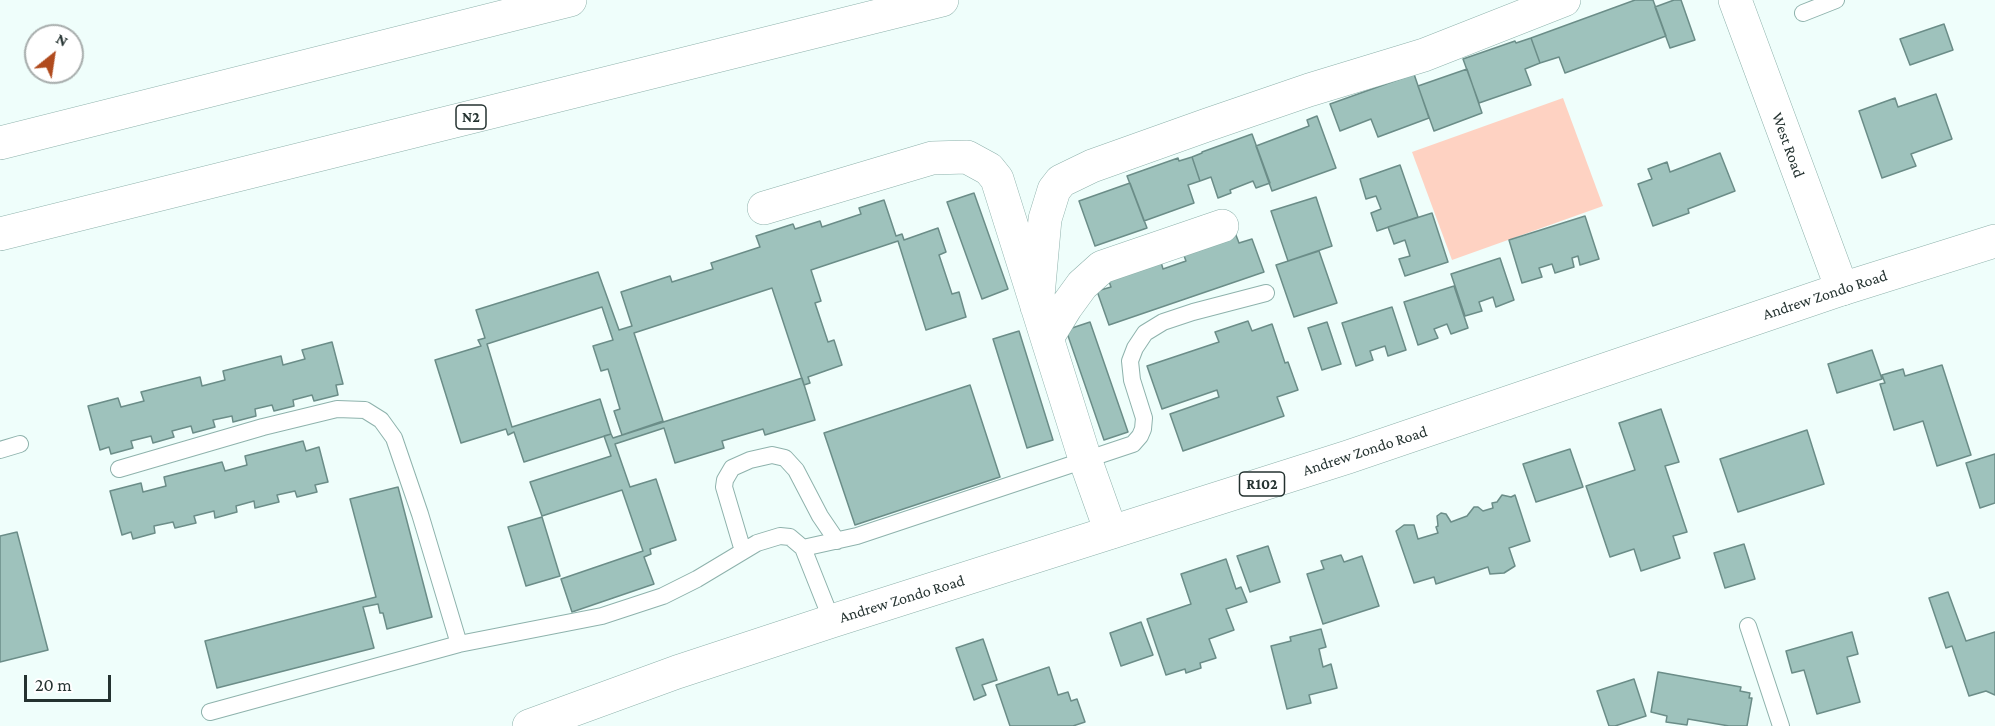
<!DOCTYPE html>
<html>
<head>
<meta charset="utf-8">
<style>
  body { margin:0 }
  #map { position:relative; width:1995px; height:726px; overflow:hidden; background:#effefb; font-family:"Crimson Pro",serif }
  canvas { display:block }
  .north { position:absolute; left:24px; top:24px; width:60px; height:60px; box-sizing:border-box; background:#fff; border:2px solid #a7adac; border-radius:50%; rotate:30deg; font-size:16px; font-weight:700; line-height:24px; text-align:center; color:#243230 }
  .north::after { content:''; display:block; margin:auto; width:21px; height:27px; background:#b04b1e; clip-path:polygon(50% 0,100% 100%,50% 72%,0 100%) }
  .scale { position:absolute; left:24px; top:675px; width:87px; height:27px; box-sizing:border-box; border:3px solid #243230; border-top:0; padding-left:8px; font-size:18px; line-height:21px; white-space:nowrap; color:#243230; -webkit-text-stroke:4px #fff; paint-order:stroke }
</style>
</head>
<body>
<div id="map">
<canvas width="1995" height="726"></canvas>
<div class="north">N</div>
<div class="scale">20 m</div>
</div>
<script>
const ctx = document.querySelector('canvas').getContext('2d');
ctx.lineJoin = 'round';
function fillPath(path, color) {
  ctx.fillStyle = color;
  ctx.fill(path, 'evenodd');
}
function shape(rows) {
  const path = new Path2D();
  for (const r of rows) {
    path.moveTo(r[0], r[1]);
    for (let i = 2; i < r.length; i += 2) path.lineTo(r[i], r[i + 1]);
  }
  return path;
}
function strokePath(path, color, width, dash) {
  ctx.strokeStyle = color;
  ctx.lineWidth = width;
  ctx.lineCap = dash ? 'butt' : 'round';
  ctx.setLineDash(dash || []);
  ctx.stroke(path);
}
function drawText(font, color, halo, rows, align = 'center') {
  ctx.font = font + ' "Crimson Pro",serif';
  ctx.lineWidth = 4.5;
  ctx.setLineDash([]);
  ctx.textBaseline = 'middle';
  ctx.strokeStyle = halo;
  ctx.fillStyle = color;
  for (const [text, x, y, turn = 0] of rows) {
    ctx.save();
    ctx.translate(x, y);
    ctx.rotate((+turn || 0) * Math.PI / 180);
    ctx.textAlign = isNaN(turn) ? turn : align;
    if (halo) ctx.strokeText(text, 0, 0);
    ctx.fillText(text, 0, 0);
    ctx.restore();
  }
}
fillPath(shape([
  [1563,98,1603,206,1452,260,1412,152]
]), '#fed2c2');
const building = shape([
  [1635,0,1653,0,1666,36,1565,73,1559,57,1540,63,1531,38,1635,0],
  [1674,0,1681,0,1695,40,1670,48,1655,7,1674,0],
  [1944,24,1953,50,1910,65,1900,39,1944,24],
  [1531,38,1540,63,1525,69,1531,85,1479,103,1463,59,1515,41,1516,43,1531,38],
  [1467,69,1482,113,1434,131,1418,86,1467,69],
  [1414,74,1429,118,1378,137,1371,119,1340,131,1330,104,1414,74],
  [1936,94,1952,139,1911,154,1916,166,1882,178,1859,111,1895,98,1898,107,1936,94],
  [1317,116,1336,168,1272,191,1256,146,1309,126,1307,120,1317,116],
  [1252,134,1270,183,1256,188,1253,181,1230,190,1231,193,1218,198,1211,177,1200,181,1192,157,1202,153,1202,152,1252,134],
  [1720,153,1735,191,1688,209,1689,213,1653,226,1638,184,1652,179,1648,169,1667,162,1670,172,1720,153],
  [1192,157,1200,181,1188,185,1194,203,1144,221,1127,176,1178,158,1179,161,1192,157],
  [1400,165,1418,217,1377,231,1371,213,1381,209,1376,196,1366,199,1360,179,1400,165],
  [1130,183,1147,228,1095,246,1079,201,1130,183],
  [974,193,1008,289,982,299,947,202,974,193],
  [1316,197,1332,246,1288,261,1271,211,1316,197],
  [884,200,896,236,902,234,904,240,938,228,946,252,939,255,952,294,959,292,966,317,926,330,898,241,811,270,821,301,815,303,828,342,834,340,842,365,808,377,810,383,804,385,772,288,634,333,663,421,622,435,614,411,620,409,608,369,601,371,593,346,613,340,602,307,487,344,512,427,600,399,611,434,524,462,514,432,508,435,506,429,461,443,435,360,481,346,478,340,485,338,476,310,598,272,619,330,632,326,621,292,670,276,672,282,713,269,711,263,760,247,756,236,793,224,795,229,820,221,822,227,861,214,859,208,884,200],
  [1432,213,1448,262,1405,276,1399,259,1410,256,1405,240,1394,244,1388,227,1432,213],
  [1585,216,1599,259,1580,265,1578,256,1572,258,1574,267,1555,273,1552,264,1539,268,1542,277,1522,283,1509,240,1585,216],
  [1234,230,1239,243,1252,239,1264,272,1109,325,1097,291,1111,287,1106,273,1159,255,1163,269,1186,261,1181,248,1234,230],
  [1319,251,1337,303,1294,317,1276,265,1319,251],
  [1500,258,1514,300,1496,307,1493,297,1479,302,1482,311,1465,316,1451,274,1500,258],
  [1454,286,1468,328,1451,334,1447,324,1434,329,1438,338,1418,345,1404,302,1454,286],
  [1392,307,1406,350,1388,356,1385,346,1370,351,1373,360,1356,366,1342,323,1392,307],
  [1248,321,1252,331,1272,324,1285,363,1288,362,1298,390,1277,397,1284,416,1183,451,1170,414,1219,397,1217,390,1162,409,1147,366,1219,342,1215,332,1248,321],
  [1090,322,1128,432,1104,440,1066,330,1090,322],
  [1327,322,1341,364,1322,370,1308,328,1327,322],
  [1019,331,1053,440,1027,448,993,339,1019,331],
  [332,342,343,384,336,385,338,395,314,401,312,395,293,400,294,406,274,411,272,405,255,409,256,416,233,422,232,416,213,420,215,427,193,433,191,426,172,431,174,437,153,443,151,436,131,441,133,448,111,454,109,447,100,450,88,406,118,398,121,407,144,401,141,392,200,377,202,386,225,380,223,371,281,356,283,365,305,359,302,350,332,342],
  [1872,350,1882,379,1837,393,1828,364,1872,350],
  [1942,365,1971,455,1937,466,1923,421,1894,430,1880,384,1885,383,1882,375,1903,369,1905,376,1942,365],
  [802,378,815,420,765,435,763,429,722,441,724,448,675,463,664,428,615,444,630,487,656,479,676,540,650,549,651,554,644,557,654,584,572,612,561,579,643,551,622,490,542,516,530,482,611,456,604,436,611,434,613,438,802,378],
  [970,385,1000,477,855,525,824,433,970,385],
  [1661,409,1679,462,1665,466,1687,532,1673,536,1680,558,1641,571,1634,549,1610,557,1586,486,1635,470,1619,423,1661,409],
  [1807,430,1824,484,1738,512,1720,459,1807,430],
  [303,441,306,451,319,447,328,482,315,485,317,492,297,497,295,491,277,495,279,502,255,508,254,501,236,506,237,512,215,518,214,511,194,516,196,523,175,528,173,522,154,526,155,533,133,539,131,532,122,535,110,491,141,483,143,492,166,486,164,477,222,462,225,471,247,465,245,456,303,441],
  [1570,449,1583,487,1536,502,1523,464,1570,449],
  [1995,454,1995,503,1980,508,1966,463,1995,454],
  [398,487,432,617,387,629,383,613,380,613,378,604,363,607,374,648,217,688,205,641,376,597,350,499,398,487],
  [1502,495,1511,497,1515,495,1530,541,1509,548,1515,566,1504,573,1490,574,1488,567,1436,584,1434,577,1414,583,1396,531,1404,525,1414,525,1418,539,1438,533,1436,527,1438,526,1437,516,1441,513,1446,514,1451,522,1467,516,1474,507,1478,507,1483,511,1493,508,1492,503,1497,502,1502,495],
  [542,517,560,576,526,586,508,527,542,517],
  [17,532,48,650,0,662,0,536,17,532],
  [1744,544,1755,579,1725,588,1714,553,1744,544],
  [1268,546,1280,582,1250,592,1237,556,1268,546],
  [1341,555,1344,562,1362,556,1379,606,1323,624,1307,574,1324,569,1321,561,1341,555],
  [1226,559,1236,589,1241,587,1247,602,1226,609,1234,630,1209,639,1216,658,1200,663,1201,668,1186,673,1185,669,1166,675,1147,619,1191,604,1181,574,1226,559],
  [1948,592,1966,641,1995,632,1995,695,1986,691,1969,696,1952,646,1946,648,1929,598,1948,592],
  [1141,622,1153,655,1121,666,1110,633,1141,622],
  [1321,629,1326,647,1319,649,1323,667,1331,664,1337,688,1309,695,1311,703,1287,709,1271,646,1291,641,1290,637,1321,629],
  [1852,632,1858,654,1847,657,1860,702,1817,714,1804,670,1792,673,1786,651,1852,632],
  [983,639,997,680,982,685,986,695,974,700,956,648,983,639],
  [1049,667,1058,695,1068,692,1071,701,1077,699,1085,722,1073,726,1010,726,996,685,1049,667],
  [1658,672,1741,687,1740,691,1750,693,1749,698,1752,698,1747,726,1729,726,1688,719,1687,725,1666,722,1667,716,1651,712,1658,672],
  [1634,679,1646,716,1615,726,1609,726,1597,691,1634,679]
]);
fillPath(building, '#9ec2bc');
strokePath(building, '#6b8d88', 1.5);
const lane = shape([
  [1803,13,1836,0],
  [0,450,20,444],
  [119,469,263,427,337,409,365,410,381,420,394,438,420,514,459,644],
  [803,548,857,536,1133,444,1140,436,1143,429,1144,418,1132,380,1130,361,1135,348,1145,333,1163,322,1193,312,1266,293],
  [743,551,724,487,725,480,732,468,750,460,772,455,785,458,796,470,820,516,837,541],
  [1748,626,1781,726],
  [210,712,459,644,602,616,663,596,697,579,757,543,780,536,790,537,803,548,832,621]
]);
const street = shape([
  [1735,0,1842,289],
  [764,208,932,158,967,157,989,169,997,179,1085,459,1111,532],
  [1037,307,1045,219,1054,190,1061,181,1092,166,1207,125,1309,90,1424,55,1564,0],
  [1047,338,1066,307,1082,285,1102,267,1222,226]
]);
const primary = shape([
  [529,726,677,672,832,621,1348,457,1842,289,1995,241]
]);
const highway = shape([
  [0,143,570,0],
  [0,234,942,0]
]);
strokePath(lane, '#8eb2ac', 18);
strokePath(street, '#8eb2ac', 34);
strokePath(primary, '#8eb2ac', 34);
strokePath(highway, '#8eb2ac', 34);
strokePath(lane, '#fff', 16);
strokePath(street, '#fff', 33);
strokePath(primary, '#fff', 33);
strokePath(highway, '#fff', 33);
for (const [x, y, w] of [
  [471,117,30],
  [1262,484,45]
]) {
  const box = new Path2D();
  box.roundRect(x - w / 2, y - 12, w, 24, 4.5);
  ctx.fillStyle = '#fff';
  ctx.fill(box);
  strokePath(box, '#243230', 1.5);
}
drawText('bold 15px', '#243230', null, [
  ["N2",471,117],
  ["R102",1262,484]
]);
drawText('16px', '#243230', '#fff', [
  ["West Road",1788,145,70],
  ["Andrew Zondo Road",1825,295,-18],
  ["Andrew Zondo Road",1365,451,-18],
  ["Andrew Zondo Road",902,599,-17]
]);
</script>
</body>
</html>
